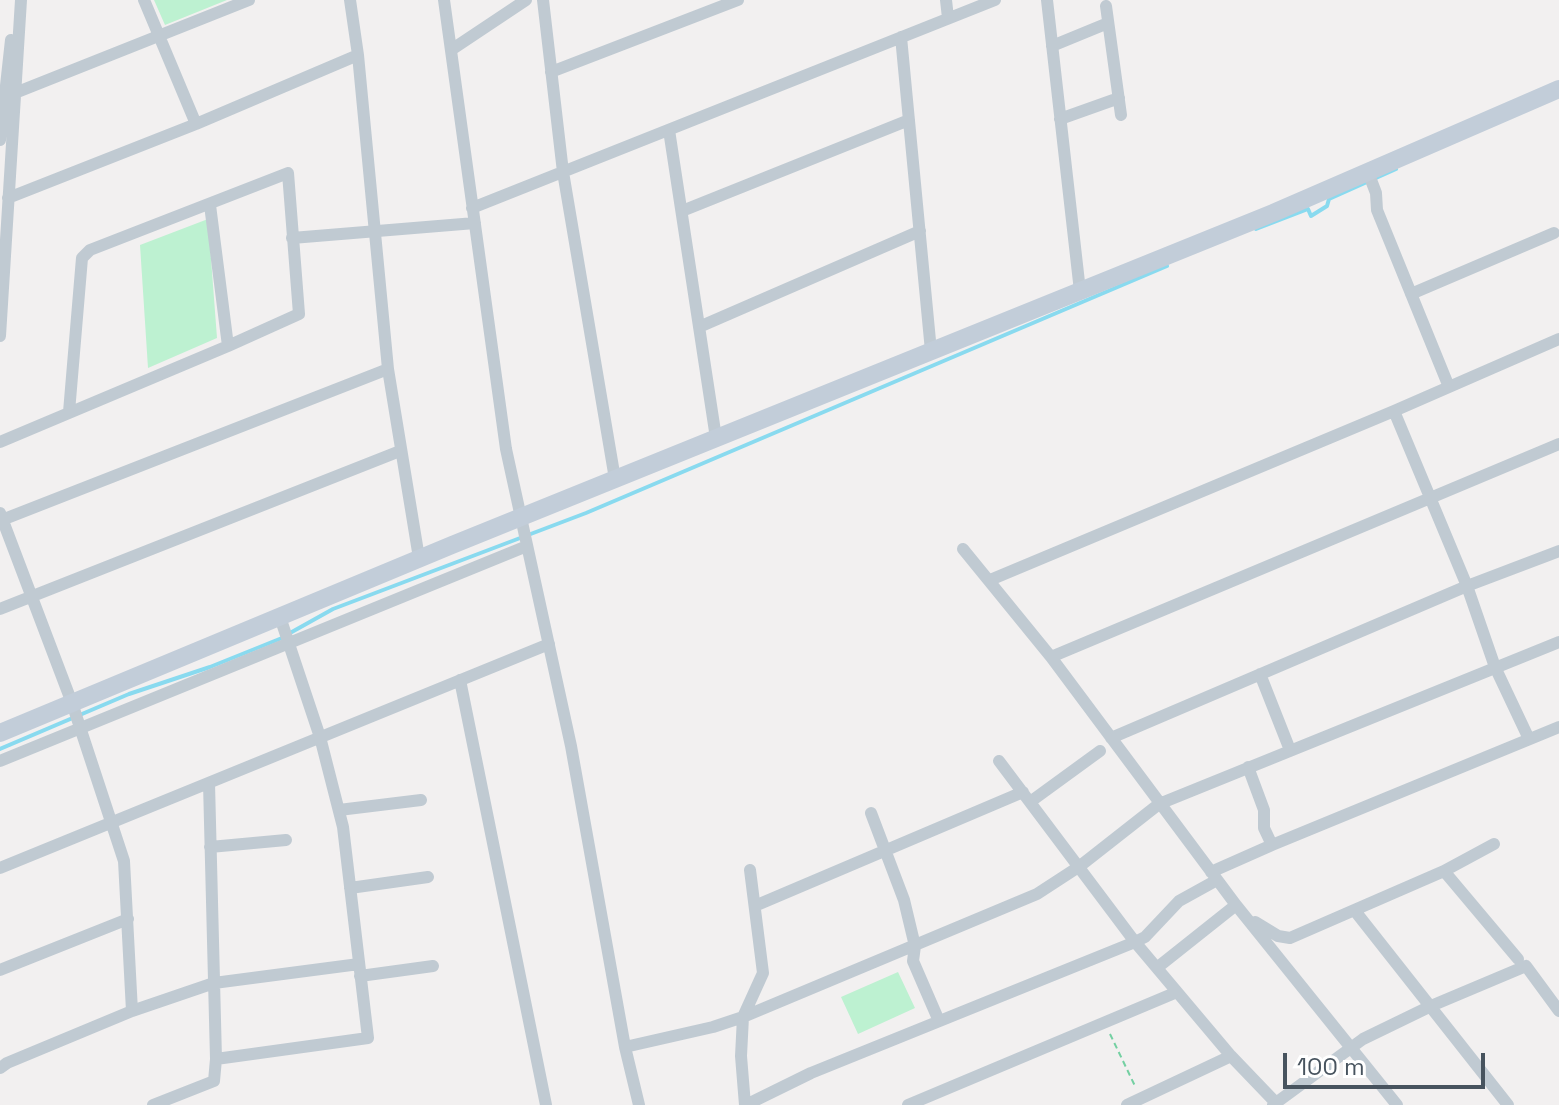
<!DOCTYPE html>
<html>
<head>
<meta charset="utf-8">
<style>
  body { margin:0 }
  #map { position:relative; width:1559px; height:1105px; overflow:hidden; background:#f2f0f0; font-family:"Space Grotesk",sans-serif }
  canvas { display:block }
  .scale { position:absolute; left:1283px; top:1053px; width:202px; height:36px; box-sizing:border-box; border:4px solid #47535e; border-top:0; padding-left:10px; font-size:24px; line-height:28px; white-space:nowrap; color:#47535e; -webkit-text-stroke:6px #fff; paint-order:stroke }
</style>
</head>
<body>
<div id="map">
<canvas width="1559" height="1105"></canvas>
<div class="scale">100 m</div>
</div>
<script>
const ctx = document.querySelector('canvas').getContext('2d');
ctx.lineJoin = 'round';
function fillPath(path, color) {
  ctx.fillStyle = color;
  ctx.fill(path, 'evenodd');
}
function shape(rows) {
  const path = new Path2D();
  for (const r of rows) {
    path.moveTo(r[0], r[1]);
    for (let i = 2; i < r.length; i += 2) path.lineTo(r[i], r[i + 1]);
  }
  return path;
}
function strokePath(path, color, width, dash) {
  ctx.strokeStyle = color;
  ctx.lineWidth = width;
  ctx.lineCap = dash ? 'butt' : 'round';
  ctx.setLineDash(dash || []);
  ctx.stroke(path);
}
fillPath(shape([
  [154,0,227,0,165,25],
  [208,219,217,338,148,368,140,245],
  [898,972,915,1008,858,1034,841,997]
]), '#bdf1d1');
strokePath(shape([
  [1256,229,1308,209,1311,216,1327,206,1329,199,1396,169],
  [290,633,333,609,586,513,1167,266],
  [0,749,129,694,210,667,282,638]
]), '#89daef', 4);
strokePath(shape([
  [1110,1034,1135,1086]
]), '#74d0a2', 2, [6, 4]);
strokePath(shape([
  [144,0,196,124],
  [350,0,358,55,388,369,419,558],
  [444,0,506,449,571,746,625,1047,639,1105],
  [543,0,563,172,615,479],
  [946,0,948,18],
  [1047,0,1080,291],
  [1106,6,1121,115],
  [901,37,931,351],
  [1052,46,1108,23],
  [451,50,526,0],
  [551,72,738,0],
  [15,93,249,0],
  [1060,119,1119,98],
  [669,130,716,438],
  [0,140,11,40],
  [1368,172,1376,193,1377,210,1449,387],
  [8,198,196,124,358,55],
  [210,205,228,346],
  [472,208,995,0],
  [682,211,909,120],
  [292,238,475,223],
  [1411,294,1554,233],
  [699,327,920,231],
  [0,336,21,0],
  [1394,411,1467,586,1495,667,1529,739],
  [0,442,228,346,299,314,288,173,90,250,82,258,69,412],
  [0,513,72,703,124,861,132,1011],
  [2,520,388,369],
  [963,549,1051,657,1236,905,1397,1105],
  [990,580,1394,411,1559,339],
  [0,609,400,451],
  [1051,657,1559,444],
  [1260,674,1290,750],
  [460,680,546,1105],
  [1111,738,1467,586,1559,551],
  [0,761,527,546],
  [999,761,1135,942,1231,1056,1276,1103],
  [1248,767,1264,810,1264,828,1272,845],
  [1030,802,1100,751],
  [339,810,421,800],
  [871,813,904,900,915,946,913,961,939,1021],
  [210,847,286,840],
  [0,868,549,644],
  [1444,871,1518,959],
  [1211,872,1272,845,1559,727],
  [350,888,428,877],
  [757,905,1023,792],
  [1355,911,1508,1105],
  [1255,922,1278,936,1290,938,1444,871,1494,844],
  [1158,967,1236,905],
  [0,970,128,919],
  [360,976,433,966],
  [625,1047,713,1027,743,1017,1037,894,1080,866,1159,804,1559,642],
  [216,1059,368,1038,343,827,320,737,280,617],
  [0,1068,7,1063,132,1011,214,983,359,964],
  [153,1105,214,1081,216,1059,209,783],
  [745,1105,741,1056,743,1017,763,973,750,870],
  [746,1105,811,1073,1135,942,1145,937,1179,901,1217,880],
  [908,1105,1177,992],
  [1127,1105,1231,1056],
  [1273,1105,1363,1039,1431,1006,1526,966,1559,1011]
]), '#c0cad2', 12);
strokePath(shape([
  [0,733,452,545,1273,213,1559,89]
]), '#c2cdd9', 18);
</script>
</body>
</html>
